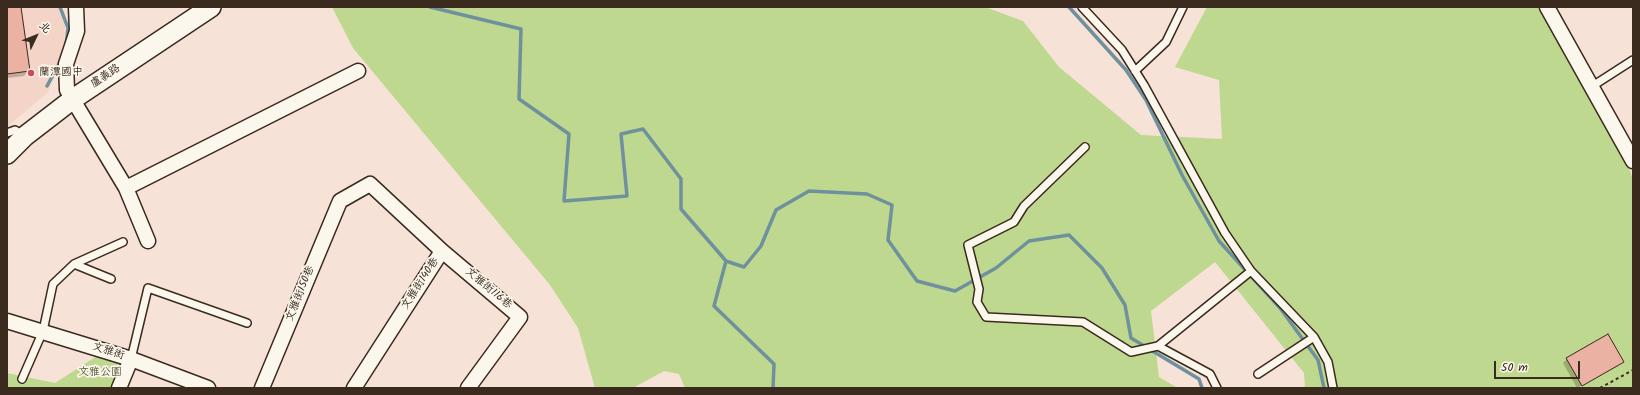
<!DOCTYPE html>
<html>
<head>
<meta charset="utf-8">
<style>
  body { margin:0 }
  #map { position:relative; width:1640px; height:395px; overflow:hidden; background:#f6e2d6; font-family:Kalam,"LXGW WenKai TC",sans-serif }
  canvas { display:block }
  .frame { position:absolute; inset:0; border:8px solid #3b2a1e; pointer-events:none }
  .north { position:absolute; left:16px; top:16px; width:40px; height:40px; -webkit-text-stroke:3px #fbf7ec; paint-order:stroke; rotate:47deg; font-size:11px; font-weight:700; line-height:16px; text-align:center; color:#3b2a1e }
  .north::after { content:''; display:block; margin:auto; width:14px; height:18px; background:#3b2a1e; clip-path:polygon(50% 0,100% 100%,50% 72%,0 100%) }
  .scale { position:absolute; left:1494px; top:361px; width:86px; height:18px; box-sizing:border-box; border:2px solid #3b2a1e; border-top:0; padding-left:5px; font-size:12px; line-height:14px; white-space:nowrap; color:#3b2a1e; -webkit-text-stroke:3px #fbf7ec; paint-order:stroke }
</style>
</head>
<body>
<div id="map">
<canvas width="1640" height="395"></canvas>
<div class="frame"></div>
<div class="north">北</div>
<div class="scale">50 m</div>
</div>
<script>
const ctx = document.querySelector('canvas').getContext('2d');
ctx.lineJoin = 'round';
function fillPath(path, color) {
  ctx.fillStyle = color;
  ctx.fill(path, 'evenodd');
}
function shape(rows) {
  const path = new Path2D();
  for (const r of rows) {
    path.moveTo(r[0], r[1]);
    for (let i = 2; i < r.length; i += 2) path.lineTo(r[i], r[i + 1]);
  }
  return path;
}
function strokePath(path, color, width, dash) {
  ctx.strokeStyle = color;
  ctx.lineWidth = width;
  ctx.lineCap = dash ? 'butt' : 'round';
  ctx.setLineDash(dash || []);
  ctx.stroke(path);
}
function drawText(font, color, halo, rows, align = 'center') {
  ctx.font = font + ' Kalam,"LXGW WenKai TC",sans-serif';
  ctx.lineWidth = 3.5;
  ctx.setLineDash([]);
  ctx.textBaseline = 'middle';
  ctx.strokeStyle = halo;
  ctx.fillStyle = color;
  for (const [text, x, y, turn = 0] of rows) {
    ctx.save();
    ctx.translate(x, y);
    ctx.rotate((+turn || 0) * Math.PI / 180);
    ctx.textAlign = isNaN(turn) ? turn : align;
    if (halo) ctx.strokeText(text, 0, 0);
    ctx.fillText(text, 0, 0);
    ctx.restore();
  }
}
fillPath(shape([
  [7,7,61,7,65,13,64,55,48,92,7,127]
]), '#f3d4c7');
fillPath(shape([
  [332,7,985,7,1023,21,1059,67,1141,135,1222,139,1219,80,1175,67,1207,7,1538,7,1627,160,1633,181,1633,388,1305,388,1304,373,1215,262,1151,311,1159,377,1178,388,685,388,679,374,664,371,633,388,595,388,578,328,550,285,353,48],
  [97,356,122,364,114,388,7,388,7,373,55,383]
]), '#bfd88f');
fillPath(shape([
  [7,7,20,7,29,70,24,76,7,78],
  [1567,359,1622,361,1618,366,1577,388,1563,363]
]), '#0003');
strokePath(shape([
  [60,7,68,28,66,45],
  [430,7,521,29,519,99,569,134,564,201,627,196,621,134,643,129,681,179,681,209,726,261,714,306,774,364,773,388],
  [1069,7,1126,70,1146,100,1182,175,1219,241,1280,308,1318,360,1324,388],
  [47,86,60,62],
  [726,261,744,267,761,246,776,210,809,191,867,194,892,205,888,240,917,281,955,291,996,268,1029,241,1069,235,1102,268,1125,305,1131,338,1199,379,1202,388]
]), '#6e919d', 3.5);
const building = shape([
  [7,7,21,7,30,71,7,74,7,7],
  [1608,334,1624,362,1582,386,1566,358,1608,334]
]);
fillPath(building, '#ebb2a3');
strokePath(building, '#3b2a1e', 1);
const lane = shape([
  [1082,7,1122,50,1144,85,1225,233,1251,271,1314,337,1328,362,1333,388],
  [1135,71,1166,42,1183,7],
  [1591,87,1633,60],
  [7,133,15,130,25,136],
  [1085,147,1024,206,1014,222,968,245,979,289,977,302,986,317,1083,322,1131,352,1158,346,1251,271],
  [74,264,111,279],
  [1158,346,1210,374,1217,388],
  [131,359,148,288,247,323],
  [1258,374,1314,337],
  [22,379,43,331,53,284,74,264,123,242]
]);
const street = shape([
  [76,7,77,31,66,64,67,90,126,188,148,241],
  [1547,7,1633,161],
  [126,188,358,71],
  [442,251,520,317,468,388],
  [7,321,131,359,208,388],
  [119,388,131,359],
  [262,388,340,201,370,184,442,251,354,388]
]);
const secondary = shape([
  [7,154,25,136,73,99,211,7]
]);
strokePath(lane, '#3b2a1e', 10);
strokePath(street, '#3b2a1e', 17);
strokePath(secondary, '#3b2a1e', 22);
strokePath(shape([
  [1600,388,1633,370]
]), '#3b2a1e', 2, [3, 3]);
strokePath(lane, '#fbf7ec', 7);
strokePath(street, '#fbf7ec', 14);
strokePath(secondary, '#fbf7ec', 19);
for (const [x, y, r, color] of [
  [31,73,4,"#d1495b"]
]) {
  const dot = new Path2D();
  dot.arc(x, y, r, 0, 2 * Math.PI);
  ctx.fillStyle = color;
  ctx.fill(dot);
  strokePath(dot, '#fbf7ec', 1.5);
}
drawText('11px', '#3b2a1e', '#fbf7ec', [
  ["蘭潭國中",39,73]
], 'left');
drawText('11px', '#3b2a1e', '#fbf7ec', [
  ["盧義路",106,77,-34],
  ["文雅街140巷",421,284,-57],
  ["文雅街116巷",488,289,40],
  ["文雅街150巷",301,294,-68],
  ["文雅街",108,352,18]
]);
drawText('11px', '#5c563a', '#fbf7ec', [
  ["文雅公園",100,373]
]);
</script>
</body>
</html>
